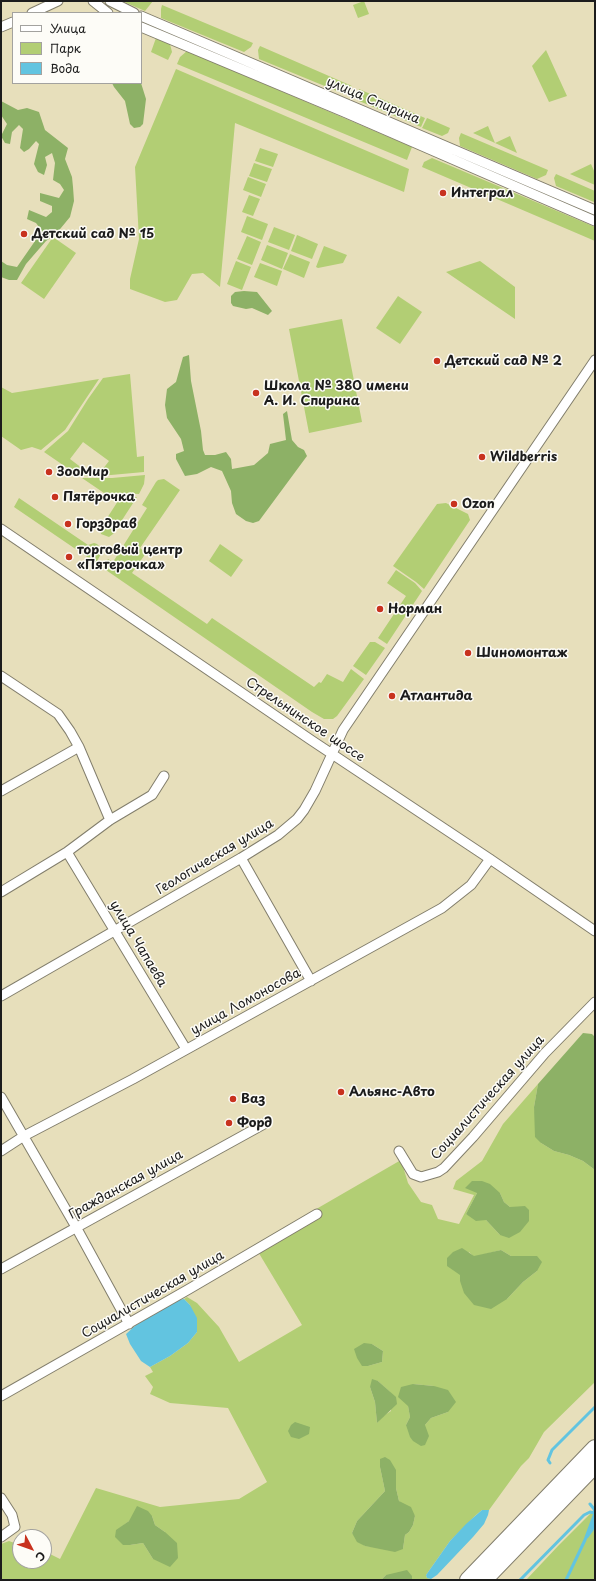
<!DOCTYPE html>
<html>
<head>
<meta charset="utf-8">
<style>
  body { margin:0 }
  #map { position:relative; width:596px; height:1581px; overflow:hidden; background:#e7dfbb; font-family:"Playpen Sans",sans-serif }
  canvas { display:block }
  .frame { position:absolute; inset:0; border:2px solid #1c1c1c; pointer-events:none }
  .legend { position:absolute; left:12px; top:12px; width:130px; height:72px; box-sizing:border-box; background:#fdfcf7; border:1px solid #a3a29f; margin:0; padding:5px 7px; list-style:none; font-size:12px; color:#1c1c1c }
  .legend li { display:flex; align-items:center; gap:8px; height:20px }
  .legend b { width:20px; border:1px solid #a3a29f }
  .north { position:absolute; left:12px; top:1529px; width:40px; height:40px; box-sizing:border-box; background:#fdfcf7; border:1px solid #a3a29f; border-radius:50%; rotate:131deg; font-size:11px; font-weight:700; line-height:16px; text-align:center; color:#1c1c1c }
  .north::after { content:''; display:block; margin:auto; width:14px; height:18px; background:#c8321e; clip-path:polygon(50% 0,100% 100%,50% 72%,0 100%) }
</style>
</head>
<body>
<div id="map">
<canvas width="596" height="1581"></canvas>
<div class="frame"></div>
<ul class="legend">
<li><b style="height:5px;background:#fff"></b>Улица</li>
<li><b style="height:11px;background:#b2ce74"></b>Парк</li>
<li><b style="height:11px;background:#62c4e0"></b>Вода</li>
</ul>
<div class="north">С</div>
</div>
<script>
const ctx = document.querySelector('canvas').getContext('2d');
ctx.lineJoin = 'round';
function fillPath(path, color) {
  ctx.fillStyle = color;
  ctx.fill(path, 'evenodd');
}
function shape(rows) {
  const path = new Path2D();
  for (const r of rows) {
    path.moveTo(r[0], r[1]);
    for (let i = 2; i < r.length; i += 2) path.lineTo(r[i], r[i + 1]);
  }
  return path;
}
function strokePath(path, color, width, dash) {
  ctx.strokeStyle = color;
  ctx.lineWidth = width;
  ctx.lineCap = dash ? 'butt' : 'round';
  ctx.setLineDash(dash || []);
  ctx.stroke(path);
}
function drawText(font, color, halo, rows, align = 'center') {
  ctx.font = font + ' "Playpen Sans",sans-serif';
  ctx.lineWidth = 3;
  ctx.setLineDash([]);
  ctx.textBaseline = 'middle';
  ctx.strokeStyle = halo;
  ctx.fillStyle = color;
  for (const [text, x, y, turn = 0] of rows) {
    ctx.save();
    ctx.translate(x, y);
    ctx.rotate((+turn || 0) * Math.PI / 180);
    ctx.textAlign = isNaN(turn) ? turn : align;
    if (halo) ctx.strokeText(text, 0, 0);
    ctx.fillText(text, 0, 0);
    ctx.restore();
  }
}
fillPath(shape([
  [122,1,153,1,145,11],
  [364,1,369,14,358,18,353,5],
  [162,5,253,43,251,47,244,52,161,18,161,9],
  [156,38,170,44,172,52,168,60,151,52],
  [260,46,352,86,344,94,259,59,258,50],
  [546,50,567,96,549,102,532,66],
  [187,51,412,147,407,160,177,64,180,57],
  [176,69,409,169,404,192,235,123,220,287,203,273,192,274,177,300,165,302,130,289,130,279,139,239,135,167],
  [359,89,425,118,421,127,359,101],
  [427,118,450,128,448,133,442,136,422,128],
  [488,126,495,143,510,136,517,153,473,133],
  [461,133,548,170,546,175,537,179,460,146,459,138],
  [260,148,278,154,273,167,255,161],
  [432,158,595,227,595,241,422,167,424,162],
  [254,163,272,169,267,182,249,176],
  [591,164,595,173,595,185,570,174],
  [556,174,595,191,594,202,556,186,554,178],
  [248,177,266,184,261,197,243,190],
  [249,195,260,199,253,216,242,212],
  [247,216,268,224,262,240,241,232],
  [274,227,295,235,289,250,268,242],
  [297,235,318,244,312,259,291,251],
  [247,236,261,242,252,265,237,259],
  [53,237,76,253,44,299,21,283],
  [267,245,288,253,282,269,261,260],
  [324,246,347,255,343,263,318,268,316,267],
  [290,254,310,262,304,278,283,269],
  [236,261,251,267,242,290,227,284],
  [480,261,515,287,515,319,446,272],
  [260,263,282,271,277,286,254,277],
  [398,296,422,312,400,344,376,328],
  [342,319,362,422,309,433,289,329],
  [130,374,137,457,144,456,144,472,111,475,79,476,44,452,68,431,88,399,103,378],
  [83,442,109,461,99,474,91,475,70,459],
  [99,379,65,430,41,450,32,447,21,450,1,436,1,387,12,393],
  [145,475,144,484,139,494,104,493,82,478,112,478],
  [164,479,180,490,140,548,146,553,132,573,207,624,212,618,314,687,319,682,321,683,327,674,343,682,351,669,364,679,337,716,333,719,324,719,312,712,103,568,108,559,113,562,147,508,142,505,156,482,158,480],
  [109,496,137,497,113,534,109,537,101,534,100,529,118,501],
  [19,498,88,545,94,543,97,544,102,549,102,552,96,563,14,507],
  [446,503,468,514,470,520,424,589,416,582,393,566,437,504],
  [220,544,243,560,231,577,209,561],
  [396,570,415,583,422,591,387,644,378,638,406,596,387,583],
  [370,642,375,642,385,648,366,675,353,666],
  [538,1084,534,1107,541,1143,554,1151,569,1155,583,1161,595,1170,595,1382,544,1432,529,1458,521,1466,489,1510,482,1510,476,1515,450,1541,426,1575,427,1578,431,1579,429,1580,412,1580,412,1576,386,1575,381,1580,1,1580,1,1544,9,1541,20,1545,20,1561,44,1561,44,1551,60,1559,96,1488,160,1507,239,1499,267,1482,228,1408,170,1403,150,1394,153,1387,145,1376,153,1372,150,1367,170,1356,188,1343,197,1332,190,1305,184,1299,187,1297,197,1303,219,1327,239,1362,302,1325,254,1245,401,1160,408,1183,421,1202,432,1205,438,1219,459,1224,474,1195,453,1189,456,1181,482,1161,503,1124],
  [477,1193,500,1193,504,1202,510,1207,500,1235,486,1220,466,1214],
  [501,1250,511,1256,518,1257,537,1256,537,1271,523,1282,507,1299,460,1281,460,1275,469,1252,474,1257],
  [372,1344,383,1351,382,1362,368,1366,362,1366],
  [378,1381,390,1392,391,1411,383,1416,377,1423,375,1402,370,1387],
  [413,1384,434,1386,448,1412,431,1418,425,1425,406,1425,410,1417,408,1406],
  [380,1467,396,1476,396,1488,399,1501,415,1516,413,1525,409,1532,405,1535,403,1549,365,1546,352,1533,357,1521,385,1491],
  [152,1516,155,1525,165,1532,153,1559,143,1543,130,1545,120,1528,129,1521],
  [595,1509,595,1580,526,1580,558,1546]
]), '#b2ce74');
fillPath(shape([
  [112,83,141,83,146,99,143,124,140,127,134,128,130,124,125,101,114,87],
  [1,101,18,110,27,108,39,112,45,130,68,148,65,159,72,177,73,187,74,201,70,217,56,234,46,241,39,249,26,264,17,280,9,280,1,277,1,261,7,265,17,267,42,231,36,223,27,219,29,210,46,217,52,212,52,206,40,201,40,193,59,198,64,190,60,184,53,180,55,163,52,153,45,157,47,165,44,175,38,172,34,164,39,144,36,141,29,149,24,152,20,148,23,129,19,125,12,132,10,144,5,143,1,136,7,124,1,115],
  [244,291,257,292,272,311,268,315,252,308,246,309,233,306,231,303,231,296,235,292],
  [189,355,191,381,201,431,203,450,205,455,215,455,226,452,231,459,232,469,254,465,268,453,270,444,286,440,283,414,287,411,292,440,298,447,304,450,307,456,259,521,253,523,246,521,236,514,232,503,231,491,222,471,211,467,197,474,185,476,176,459,176,454,184,451,181,439,167,418,165,405,167,389,176,382,183,357],
  [583,1033,592,1034,595,1037,595,1170,583,1161,569,1155,554,1151,541,1143,535,1137,534,1107,538,1084],
  [472,1181,482,1181,490,1184,500,1193,504,1202,510,1207,525,1206,529,1210,529,1221,520,1232,509,1238,500,1235,486,1220,476,1221,466,1214,477,1193,465,1188],
  [462,1248,474,1256,501,1250,511,1256,537,1256,542,1262,537,1271,523,1282,507,1299,491,1309,474,1305,464,1293,460,1281,460,1275,447,1266,447,1258,453,1252],
  [364,1343,372,1344,383,1351,382,1362,368,1366,362,1366,357,1358,354,1349],
  [372,1379,378,1381,396,1397,397,1404,377,1423,375,1402,370,1387],
  [413,1384,434,1386,448,1390,456,1402,448,1412,431,1418,425,1425,429,1436,425,1445,421,1446,413,1441,410,1437,406,1425,410,1417,408,1406,398,1397,401,1387],
  [295,1422,310,1427,309,1434,299,1439,291,1437,288,1431,291,1425],
  [385,1457,390,1460,396,1470,396,1488,399,1501,411,1507,415,1516,413,1525,409,1532,405,1535,403,1549,395,1552,365,1546,357,1542,352,1533,357,1521,385,1491,380,1467,380,1459],
  [137,1506,148,1511,152,1516,155,1525,165,1532,177,1543,178,1558,170,1567,153,1559,143,1543,130,1545,123,1545,115,1537,116,1530,129,1521],
  [407,1570,412,1576,412,1580,381,1580,386,1575]
]), '#8db166');
fillPath(shape([
  [184,1299,190,1305,197,1318,197,1332,188,1343,170,1356,150,1367,141,1361,130,1344,126,1334,136,1325,178,1300],
  [482,1510,489,1510,488,1515,484,1524,473,1537,437,1575,431,1579,427,1578,426,1575,450,1541,466,1524]
]), '#62c4e0');
strokePath(shape([
  [550,1463,548,1460,552,1450,595,1407],
  [587,1537,592,1530,595,1521],
  [520,1580,584,1515,590,1512,595,1513],
  [566,1580,585,1540,595,1513,594,1509,590,1504]
]), '#62c4e0', 3);
const street = shape([
  [93,1,108,13],
  [110,1,134,13],
  [32,13,58,1],
  [141,16,595,210],
  [1,27,13,22],
  [141,27,344,112,595,221],
  [1,529,311,740,490,859,595,931],
  [1,676,58,714,70,731,79,747,110,820],
  [1,791,79,747],
  [67,852,186,1049],
  [241,858,311,981],
  [1,892,67,852,110,820,152,795,164,776],
  [1,996,241,858,278,835,297,819,304,810,315,791,343,730,595,360],
  [1,1097,76,1227,129,1324],
  [1,1151,24,1136,133,1079,442,908,471,885,490,859],
  [399,1151,413,1174,421,1177,438,1172,444,1168,473,1137,545,1053,595,1002],
  [1,1269,264,1124],
  [1,1396,189,1289,317,1214],
  [1,1498,12,1515,15,1527,1,1537]
]);
const highway = shape([
  [468,1580,595,1448],
  [484,1580,595,1465]
]);
strokePath(street, '#827e6c', 11);
strokePath(highway, '#827e6c', 18);
strokePath(street, '#fff', 9);
strokePath(highway, '#fff', 16);
for (const [x, y, r, color] of [
  [443,193,4,"#c8321e"],
  [24,234,4,"#c8321e"],
  [437,361,4,"#c8321e"],
  [256,393,4,"#c8321e"],
  [482,457,4,"#c8321e"],
  [49,472,4,"#c8321e"],
  [55,497,4,"#c8321e"],
  [454,504,4,"#c8321e"],
  [68,524,4,"#c8321e"],
  [69,557,4,"#c8321e"],
  [380,609,4,"#c8321e"],
  [468,653,4,"#c8321e"],
  [392,696,4,"#c8321e"],
  [341,1092,4,"#c8321e"],
  [233,1099,4,"#c8321e"],
  [229,1123,4,"#c8321e"]
]) {
  const dot = new Path2D();
  dot.arc(x, y, r, 0, 2 * Math.PI);
  ctx.fillStyle = color;
  ctx.fill(dot);
  strokePath(dot, '#fdfcf7', 1.5);
}
drawText('13px', '#1c1c1c', '#fdfcf7', [
  ["улица Спирина",373,101,23],
  ["Стрельнинское шоссе",305,720,34],
  ["Геологическая улица",215,857,-31],
  ["улица Чапаева",138,944,59],
  ["улица Ломоносова",246,1002,-29],
  ["Социалистическая улица",488,1098,-48],
  ["Гражданская улица",126,1185,-29],
  ["Социалистическая улица",153,1295,-30]
]);
drawText('bold 13px', '#1c1c1c', '#fdfcf7', [
  ["Интеграл",451,193],
  ["Детский сад № 15",32,234],
  ["Детский сад № 2",445,361],
  ["Школа № 380 имени",264,386],
  ["А. И. Спирина",264,401],
  ["Wildberris",490,457],
  ["ЗооМир",57,472],
  ["Пятёрочка",63,497],
  ["Ozon",462,504],
  ["Горздрав",76,524],
  ["торговый центр",77,550],
  ["«Пятерочка»",77,565],
  ["Норман",388,609],
  ["Шиномонтаж",476,653],
  ["Атлантида",400,696],
  ["Альянс-Авто",349,1092],
  ["Ваз",241,1099],
  ["Форд",237,1123]
], 'left');
</script>
</body>
</html>
